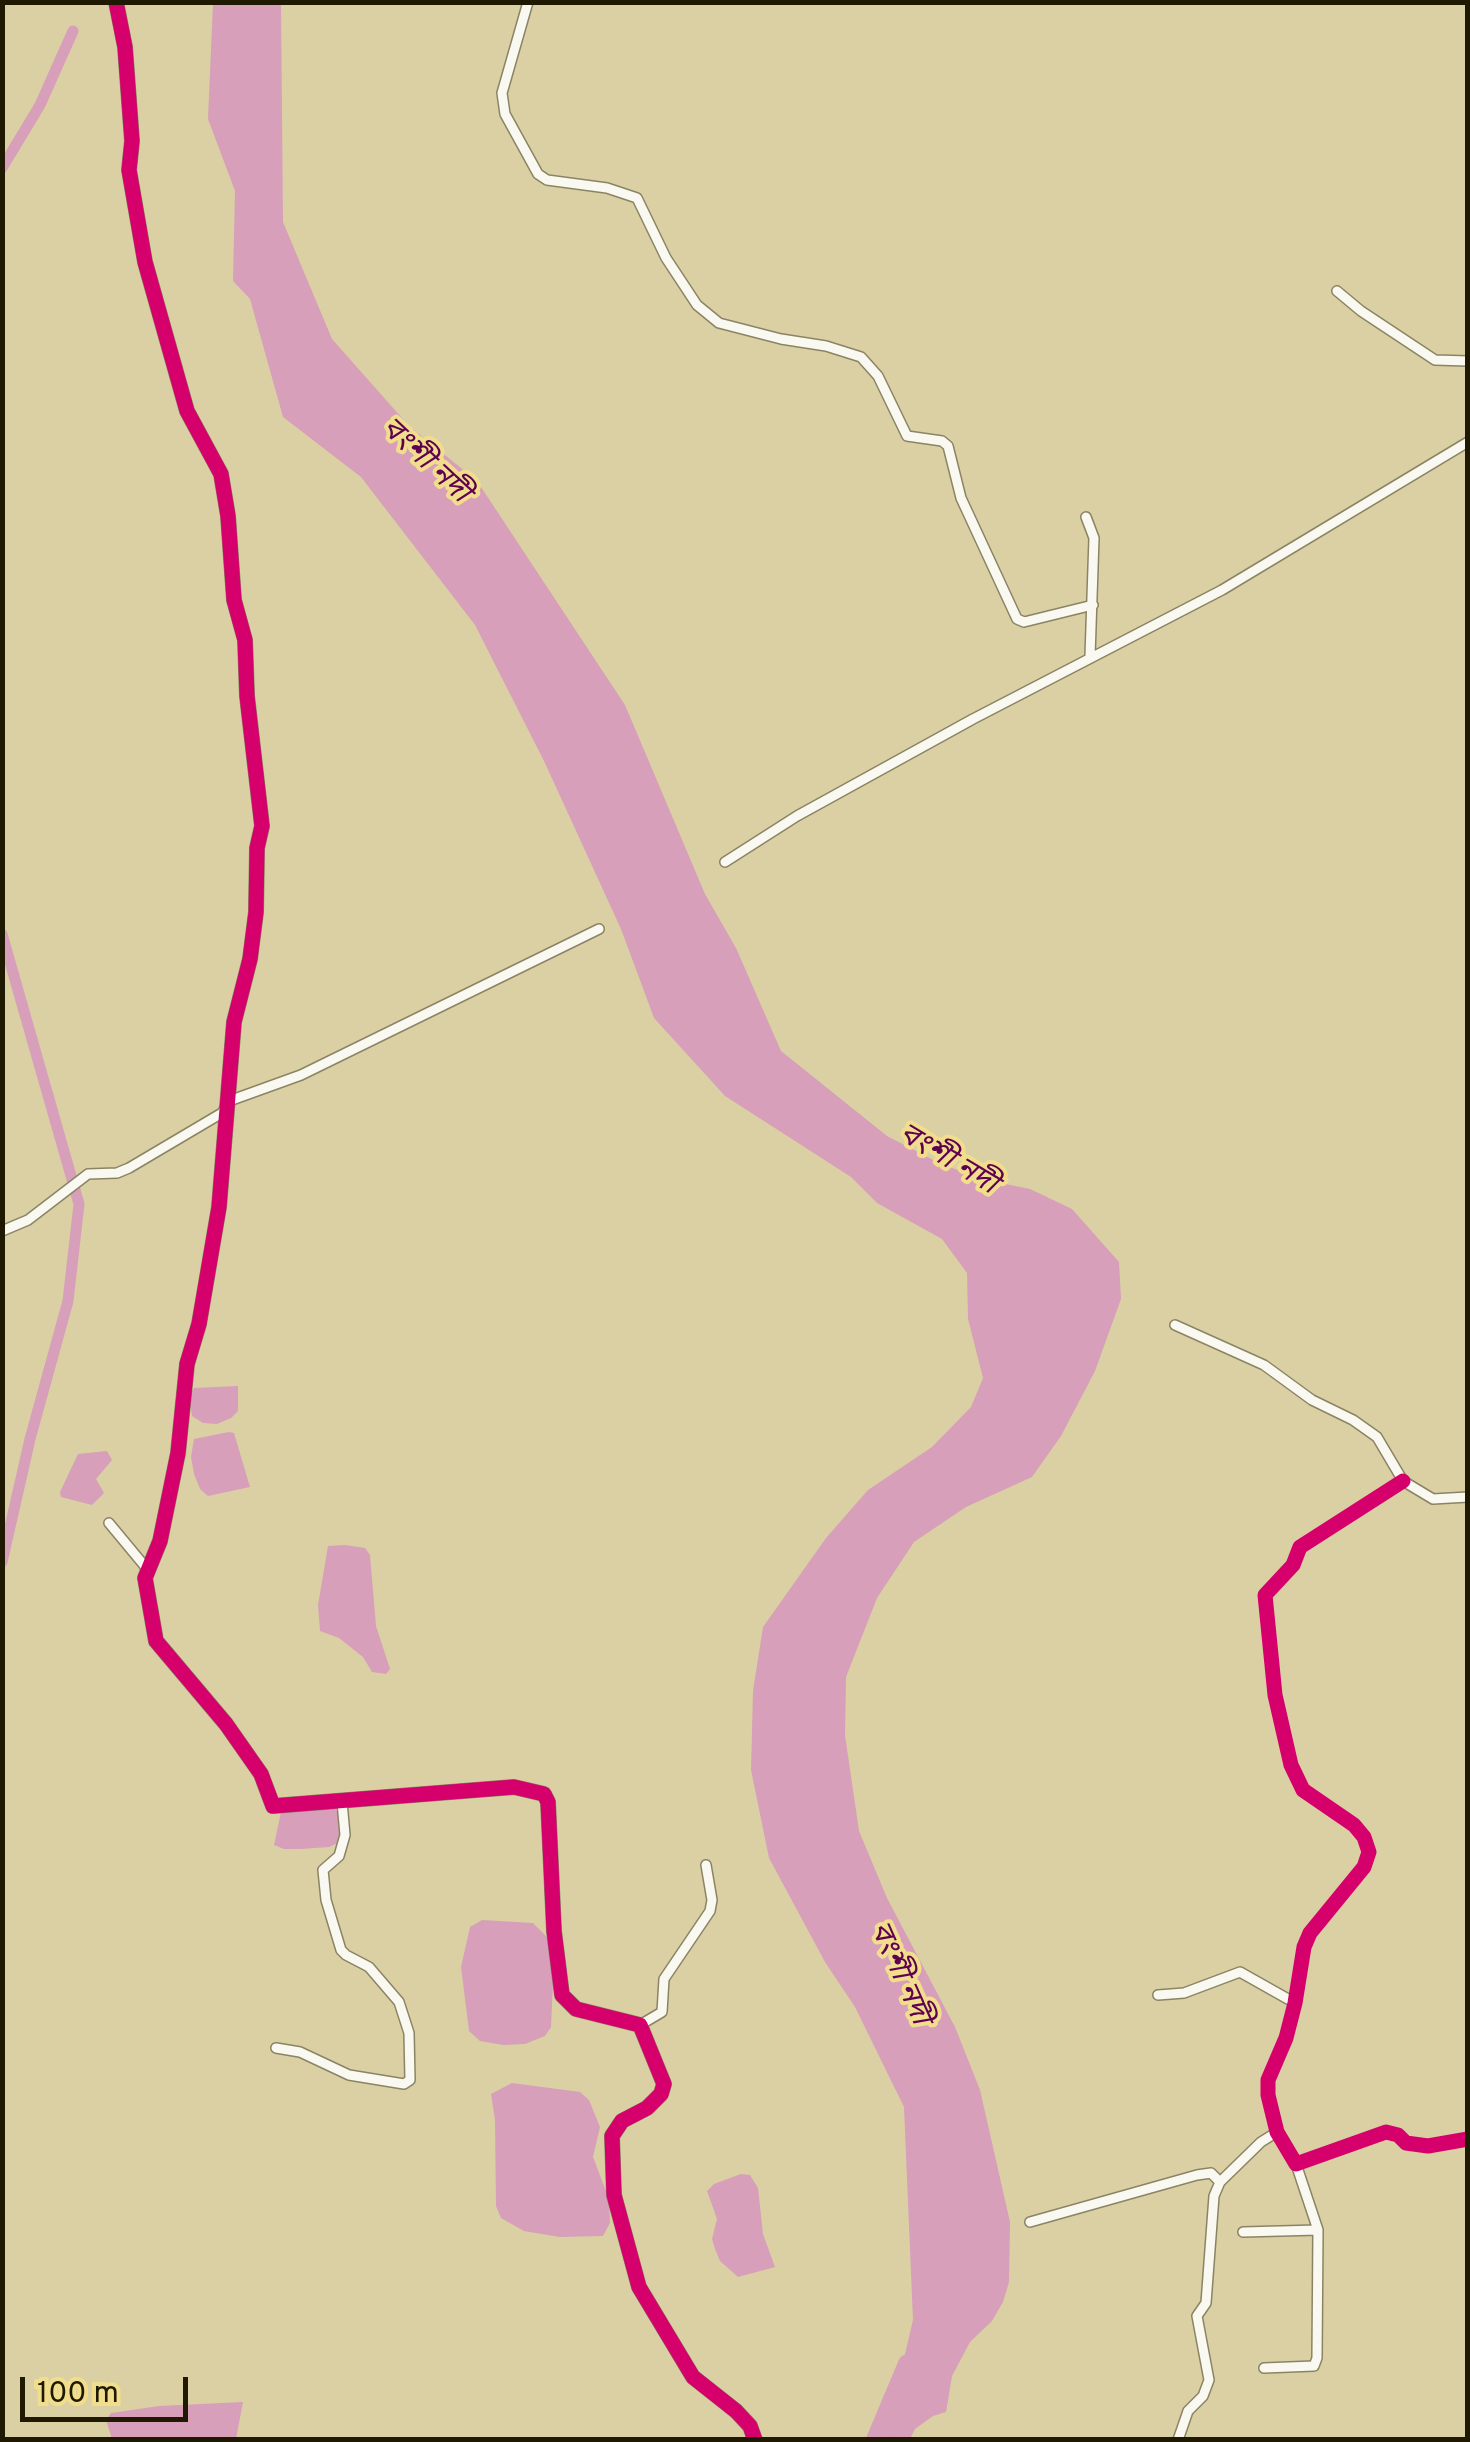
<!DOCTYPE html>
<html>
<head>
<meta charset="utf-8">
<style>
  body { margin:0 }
  #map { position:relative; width:1470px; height:2442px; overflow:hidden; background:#dad0a4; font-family:Overpass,sans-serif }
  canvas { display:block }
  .frame { position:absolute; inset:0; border:5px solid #1f1901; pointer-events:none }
  .scale { position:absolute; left:20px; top:2377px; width:168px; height:45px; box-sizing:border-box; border:5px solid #1f1901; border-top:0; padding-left:12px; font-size:30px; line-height:35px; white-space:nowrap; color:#1f1901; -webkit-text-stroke:8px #f1de8d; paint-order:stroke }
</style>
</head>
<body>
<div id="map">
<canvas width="1470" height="2442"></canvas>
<div class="frame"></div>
<div class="scale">100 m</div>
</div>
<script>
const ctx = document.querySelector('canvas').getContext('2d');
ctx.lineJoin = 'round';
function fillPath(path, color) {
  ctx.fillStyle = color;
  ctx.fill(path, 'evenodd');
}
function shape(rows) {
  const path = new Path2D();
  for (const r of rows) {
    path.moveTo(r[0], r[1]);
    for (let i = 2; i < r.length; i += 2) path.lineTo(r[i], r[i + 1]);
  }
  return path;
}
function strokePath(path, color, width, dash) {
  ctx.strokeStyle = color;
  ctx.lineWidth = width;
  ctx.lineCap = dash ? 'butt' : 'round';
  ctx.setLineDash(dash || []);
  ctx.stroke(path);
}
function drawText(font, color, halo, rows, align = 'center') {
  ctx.font = font + ' Overpass,"Noto Sans Bengali",sans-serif';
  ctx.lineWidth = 8;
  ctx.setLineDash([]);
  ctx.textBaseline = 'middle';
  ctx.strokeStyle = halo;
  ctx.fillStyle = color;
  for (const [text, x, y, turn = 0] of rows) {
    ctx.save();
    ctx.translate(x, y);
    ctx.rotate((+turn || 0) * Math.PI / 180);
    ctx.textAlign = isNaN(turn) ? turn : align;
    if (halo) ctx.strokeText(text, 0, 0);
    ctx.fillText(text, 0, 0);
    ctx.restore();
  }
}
fillPath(shape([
  [213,3,281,3,283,222,332,339,409,426,477,481,625,705,705,894,736,948,781,1051,887,1136,943,1165,991,1181,1030,1189,1072,1209,1119,1262,1121,1299,1095,1371,1061,1436,1032,1477,966,1507,914,1542,877,1598,846,1677,845,1735,859,1831,887,1898,955,2027,980,2090,1010,2222,1009,2282,1003,2302,992,2321,970,2342,952,2376,946,2412,933,2416,915,2429,910,2439,885,2439,913,2320,904,2107,855,2007,825,1962,769,1858,751,1770,753,1691,763,1627,826,1538,868,1490,932,1447,971,1407,983,1378,968,1319,967,1273,942,1239,877,1203,851,1177,725,1096,654,1018,621,929,544,761,475,625,361,477,283,417,250,299,233,281,235,191,208,119],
  [238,1386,238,1411,231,1418,217,1424,203,1423,192,1416,189,1396,194,1388],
  [229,1432,234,1433,250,1487,208,1496,200,1489,194,1474,191,1457,194,1439],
  [107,1451,112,1460,96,1479,104,1493,92,1505,61,1497,60,1492,78,1454],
  [345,1545,365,1548,370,1555,376,1626,390,1669,386,1674,372,1672,363,1657,339,1638,320,1631,318,1605,328,1546],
  [334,1807,340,1816,343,1835,338,1843,329,1847,301,1849,284,1849,274,1845,281,1812],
  [482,1920,533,1923,548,1938,553,1983,551,2027,545,2036,525,2044,503,2045,480,2041,469,2031,461,1967,470,1927],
  [512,2083,580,2092,589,2100,600,2127,593,2157,609,2199,610,2223,603,2236,560,2237,524,2231,501,2218,496,2206,495,2120,491,2094],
  [741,2174,750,2175,758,2188,763,2234,775,2267,738,2277,720,2261,715,2249,712,2239,717,2219,707,2191,714,2184],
  [243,2402,236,2439,112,2439,106,2420,111,2413,159,2406]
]), '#d79fb9');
strokePath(shape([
  [2,168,40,105,73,31],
  [2,934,79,1204,68,1301,30,1439,2,1562]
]), '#d79fb9', 11);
strokePath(shape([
  [876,2440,908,2364]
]), '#d79fb9', 20);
const street = shape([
  [528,2,502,93,505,114,538,174,547,180,607,188,637,198,666,258,697,305,719,323,781,339,826,346,861,357,878,376,907,436,942,441,948,446,961,498,1017,619,1024,622,1093,605],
  [1337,291,1361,311,1435,360,1468,361],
  [1086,517,1094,538,1090,656],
  [725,862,797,816,973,719,1222,590,1468,442],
  [2,1231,28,1220,88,1174,117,1173,129,1168,222,1113,229,1101,301,1075,599,929],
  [1175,1325,1264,1365,1312,1400,1353,1420,1377,1437,1403,1481,1433,1499,1468,1497],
  [1403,1481,1300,1547,1293,1565,1265,1595,1275,1695,1291,1765,1303,1790,1354,1825,1364,1837,1369,1852,1364,1867,1310,1933,1304,1947,1295,2003,1286,2038,1268,2080,1268,2095,1277,2132,1296,2164,1386,2132,1398,2135,1406,2143,1428,2146,1468,2139],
  [109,1523,148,1570],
  [1158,1995,1184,1993,1240,1972,1295,2003],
  [640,2025,662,2012,664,1979,710,1911,712,1900,706,1865],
  [276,2048,300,2052,349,2075,404,2084,410,2080,409,2033,399,2002,369,1967,346,1955,341,1950,326,1900,323,1870,339,1856,345,1835,342,1802],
  [1030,2222,1197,2175,1211,2173,1220,2182],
  [1243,2232,1318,2230],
  [1264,2368,1314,2366,1317,2358,1318,2230,1296,2164],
  [1178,2440,1188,2411,1203,2396,1209,2380,1197,2316,1206,2303,1214,2196,1220,2182,1261,2142,1277,2132]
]);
const secondary = shape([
  [116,2,125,47,132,141,129,170,145,262,187,411,221,474,228,516,234,600,245,640,247,696,262,826,257,848,256,912,250,959,234,1022,219,1207,199,1324,187,1364,178,1453,160,1541,145,1578,156,1641,226,1724,261,1774,273,1806,514,1787,544,1794,548,1802,554,1931,562,1995,576,2009,640,2025,664,2084,661,2094,647,2108,622,2121,612,2136,614,2195,639,2287,693,2377,736,2411,750,2426,755,2440]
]);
strokePath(street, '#8b8464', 12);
strokePath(secondary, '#8b8464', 16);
strokePath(street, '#f9f8f1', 9);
strokePath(secondary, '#f9f8f1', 12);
strokePath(shape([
  [116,2,125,47,132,141,129,170,145,262,187,411,221,474,228,516,234,600,245,640,247,696,262,826,257,848,256,912,250,959,234,1022,219,1207,199,1324,187,1364,178,1453,160,1541,145,1578,156,1641,226,1724,261,1774,273,1806,514,1787,544,1794,548,1802,554,1931,562,1995,576,2009,640,2025,664,2084,661,2094,647,2108,622,2121,612,2136,614,2195,639,2287,693,2377,736,2411,750,2426,755,2440],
  [1403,1481,1300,1547,1293,1565,1265,1595,1275,1695,1291,1765,1303,1790,1354,1825,1364,1837,1369,1852,1364,1867,1310,1933,1304,1947,1295,2003,1286,2038,1268,2080,1268,2095,1277,2132,1296,2164,1386,2132,1398,2135,1406,2143,1428,2146,1468,2139]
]), '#d6006c', 15);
drawText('italic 30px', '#5f0050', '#f1de8d', [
  ["বংশী নদী",424,462,43],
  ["বংশী নদী",947,1161,31],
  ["বংশী নদী",898,1974,66]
]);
</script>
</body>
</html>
